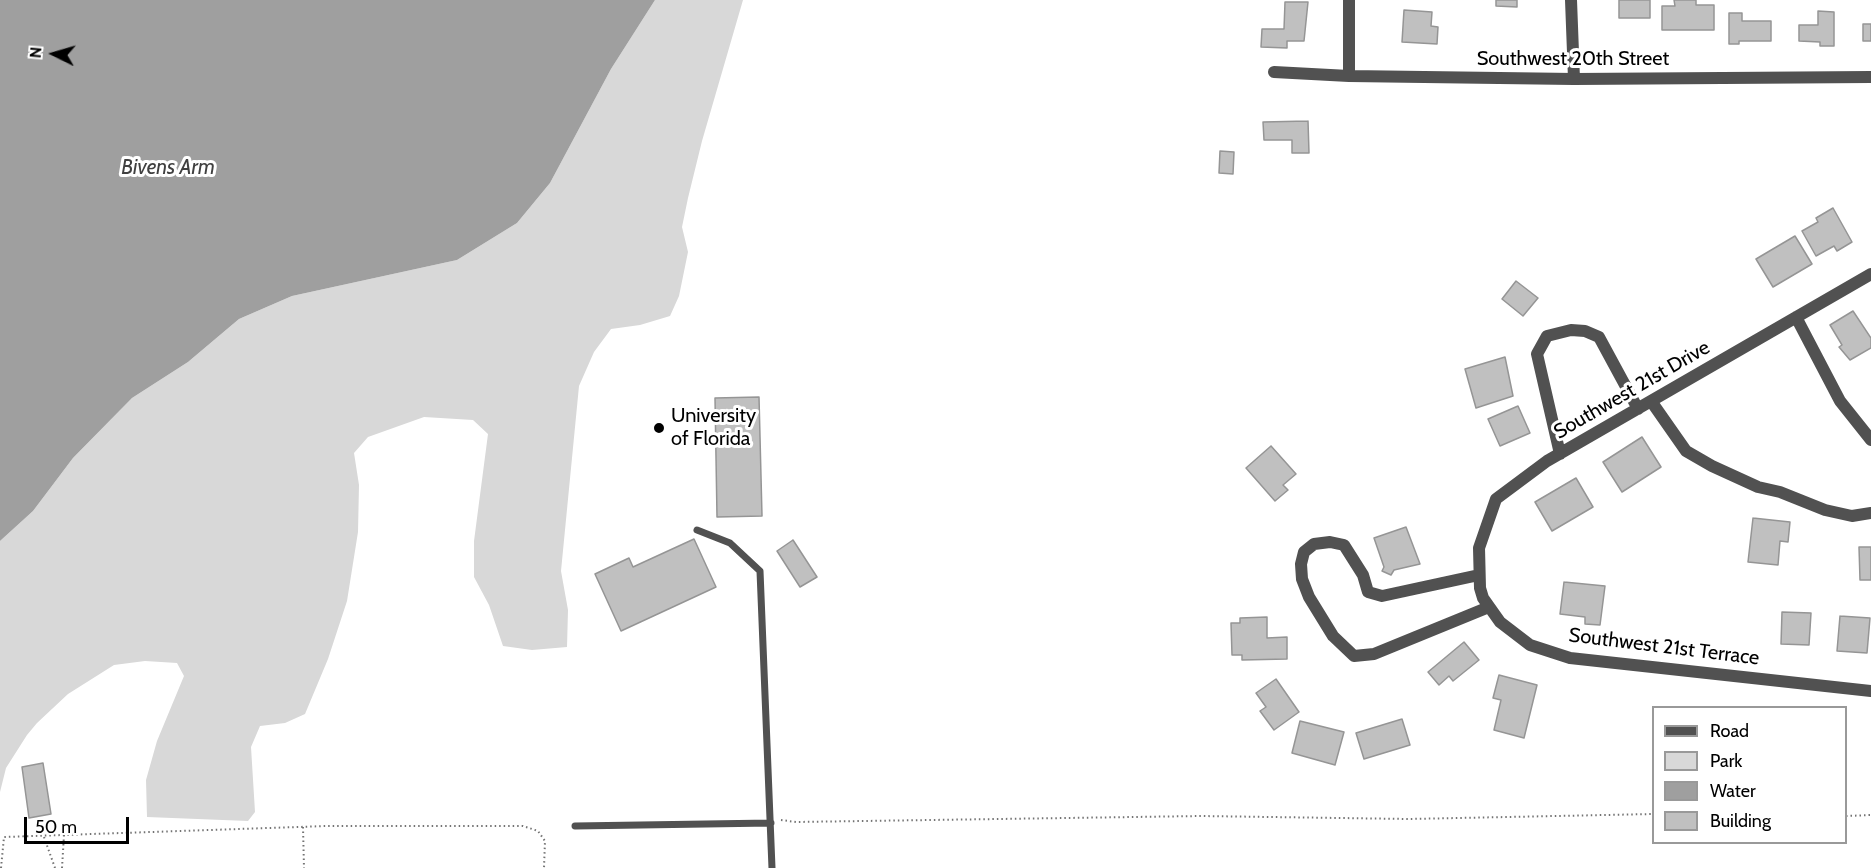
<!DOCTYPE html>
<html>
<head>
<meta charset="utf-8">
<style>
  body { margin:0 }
  #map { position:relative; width:1871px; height:868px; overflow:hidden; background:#fff; font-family:Cabin,sans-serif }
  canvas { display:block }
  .legend { position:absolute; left:1652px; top:706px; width:195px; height:138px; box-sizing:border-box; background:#fff; border:2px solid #999; margin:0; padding:8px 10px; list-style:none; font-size:18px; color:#000 }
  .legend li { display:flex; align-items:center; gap:12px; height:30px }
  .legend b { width:30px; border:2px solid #999 }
  .north { position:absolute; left:24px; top:24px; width:60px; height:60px; -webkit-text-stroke:4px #fff; paint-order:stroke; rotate:275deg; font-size:16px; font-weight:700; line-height:24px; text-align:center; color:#000 }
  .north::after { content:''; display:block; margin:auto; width:21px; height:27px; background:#000; clip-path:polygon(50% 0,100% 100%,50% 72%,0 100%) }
  .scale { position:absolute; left:24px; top:817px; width:105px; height:27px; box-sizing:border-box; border:3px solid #000; border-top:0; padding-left:8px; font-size:18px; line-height:21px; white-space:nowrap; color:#000; -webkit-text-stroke:4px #fff; paint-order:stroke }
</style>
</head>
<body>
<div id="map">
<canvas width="1871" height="868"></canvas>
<ul class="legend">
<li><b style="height:8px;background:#515151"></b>Road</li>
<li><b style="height:16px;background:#d8d8d8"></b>Park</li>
<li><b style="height:16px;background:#9f9f9f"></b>Water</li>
<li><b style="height:16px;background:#c0c0c0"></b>Building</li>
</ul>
<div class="north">N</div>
<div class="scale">50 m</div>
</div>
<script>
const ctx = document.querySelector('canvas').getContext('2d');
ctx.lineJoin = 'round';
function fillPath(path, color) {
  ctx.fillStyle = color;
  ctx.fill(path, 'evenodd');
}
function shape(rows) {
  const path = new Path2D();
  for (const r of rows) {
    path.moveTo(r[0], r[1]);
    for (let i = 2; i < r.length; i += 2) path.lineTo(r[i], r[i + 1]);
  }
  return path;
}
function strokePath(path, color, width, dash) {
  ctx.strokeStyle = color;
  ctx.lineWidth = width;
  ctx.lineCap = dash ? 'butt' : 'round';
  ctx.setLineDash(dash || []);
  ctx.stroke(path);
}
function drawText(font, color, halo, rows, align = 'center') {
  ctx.font = font + ' Cabin,sans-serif';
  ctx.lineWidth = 6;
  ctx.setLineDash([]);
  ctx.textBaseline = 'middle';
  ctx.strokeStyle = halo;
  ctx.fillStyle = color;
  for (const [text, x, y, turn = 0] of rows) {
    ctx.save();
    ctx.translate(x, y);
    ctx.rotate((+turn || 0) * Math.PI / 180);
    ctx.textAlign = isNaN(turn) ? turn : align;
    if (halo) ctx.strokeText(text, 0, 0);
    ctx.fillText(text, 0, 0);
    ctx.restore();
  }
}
fillPath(shape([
  [655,0,743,0,702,141,688,198,682,227,688,252,679,296,670,316,640,325,611,329,594,352,579,386,561,571,568,610,567,647,532,650,503,646,489,605,474,577,474,541,488,434,473,420,424,417,368,437,354,453,359,485,358,532,347,601,328,659,305,714,285,723,260,726,251,747,255,812,248,821,147,817,146,780,157,741,184,676,177,663,145,661,114,665,68,694,37,723,27,735,6,768,0,792,0,541,33,511,73,458,132,398,188,362,239,319,292,296,457,260,517,223,550,183,611,69]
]), '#d8d8d8');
fillPath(shape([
  [0,0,655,0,611,69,550,183,517,223,457,260,292,296,239,319,188,362,132,398,73,458,33,511,0,541]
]), '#9f9f9f');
const building = shape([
  [1496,0,1517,0,1517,7,1496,6,1496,0],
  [1619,0,1650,0,1650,18,1619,18,1619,0],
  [1674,0,1696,0,1696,5,1714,5,1714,30,1662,30,1662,6,1675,6,1674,0],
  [1285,2,1308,2,1304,41,1287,41,1287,48,1261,47,1262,29,1284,29,1285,2],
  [1404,10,1432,12,1431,26,1438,27,1437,44,1402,42,1404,10],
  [1818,11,1834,12,1834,46,1820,46,1820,42,1799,41,1799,25,1818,25,1818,11],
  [1729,13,1742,13,1742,21,1771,21,1771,41,1739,41,1739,44,1729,44,1729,13],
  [1863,24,1871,24,1871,41,1863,41,1863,24],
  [1308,121,1309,153,1292,153,1292,140,1264,140,1263,122,1308,121],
  [1220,151,1234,152,1233,174,1219,173,1220,151],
  [1833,208,1852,242,1837,251,1834,246,1816,256,1802,231,1818,222,1816,218,1833,208],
  [1795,236,1812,264,1773,287,1756,259,1795,236],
  [1516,281,1538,298,1523,316,1502,299,1516,281],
  [1853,311,1871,338,1871,348,1850,360,1839,347,1842,345,1830,325,1853,311],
  [1505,357,1513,396,1476,408,1465,369,1505,357],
  [759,397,762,516,717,517,715,398,759,397],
  [1518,406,1530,433,1500,446,1488,419,1518,406],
  [1642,437,1661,467,1622,492,1603,462,1642,437],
  [1271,446,1296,474,1283,485,1288,490,1275,501,1246,468,1271,446],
  [1576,478,1593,507,1552,531,1535,502,1576,478],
  [1753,518,1790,522,1788,542,1780,541,1778,565,1748,562,1753,518],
  [1406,527,1420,564,1394,570,1391,575,1382,571,1384,567,1374,538,1406,527],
  [694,539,716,587,621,631,595,574,629,558,633,567,694,539],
  [793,540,817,577,800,587,777,551,793,540],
  [1859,547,1871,547,1871,580,1860,580,1859,547],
  [1564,582,1605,586,1600,625,1585,624,1585,617,1560,614,1564,582],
  [1782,612,1811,613,1809,645,1781,644,1782,612],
  [1840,616,1870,618,1867,653,1837,651,1840,616],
  [1267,617,1267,638,1287,637,1287,659,1242,660,1242,655,1232,655,1231,623,1240,623,1240,618,1267,617],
  [1464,642,1479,660,1453,681,1449,676,1439,685,1428,672,1464,642],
  [1499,675,1537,685,1524,738,1494,730,1501,700,1493,698,1499,675],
  [1276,679,1299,712,1274,730,1260,711,1266,707,1256,693,1276,679],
  [1402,719,1410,745,1364,759,1356,733,1402,719],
  [1300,721,1344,732,1335,765,1292,753,1300,721],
  [43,763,51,814,29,818,22,767,43,763]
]);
fillPath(building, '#c0c0c0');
strokePath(building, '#959595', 1.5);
strokePath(shape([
  [1846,816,1871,815],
  [781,820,796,822,1201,816,1409,819,1654,814],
  [303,827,304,868],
  [44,837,55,868],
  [1,868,4,837,327,826,523,826,538,831,545,841,544,868],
  [62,868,64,835]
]), '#737373', 2, [1.5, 3]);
strokePath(shape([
  [697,530,730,543,760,571,772,868],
  [575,826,771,823]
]), '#515151', 7);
strokePath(shape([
  [1349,0,1349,76],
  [1571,0,1574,79],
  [1274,72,1349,76,1574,79,1871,77],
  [1871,274,1547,461,1496,499,1479,548,1480,588,1483,598,1500,622,1530,645,1570,658,1871,691],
  [1796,317,1840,401,1871,440],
  [1651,401,1686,451,1712,466,1758,487,1780,492,1825,510,1852,516,1871,513],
  [1560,454,1537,354,1547,336,1571,330,1585,331,1599,337,1638,409],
  [1479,575,1382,596,1368,592,1363,575,1344,545,1330,542,1314,544,1304,552,1301,564,1302,579,1309,597,1333,636,1354,656,1374,654,1489,607]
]), '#515151', 12);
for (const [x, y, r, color] of [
  [659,428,6,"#000"]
]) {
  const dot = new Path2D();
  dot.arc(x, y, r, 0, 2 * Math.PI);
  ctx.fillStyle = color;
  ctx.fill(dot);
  strokePath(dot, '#fff', 2);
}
drawText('20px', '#000', '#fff', [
  ["Southwest 20th Street",1573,59],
  ["Southwest 21st Drive",1632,390,-30],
  ["Southwest 21st Terrace",1664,647,7]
]);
drawText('20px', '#000', '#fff', [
  ["University",671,416],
  ["of Florida",671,439]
], 'left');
drawText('italic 21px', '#404040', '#fff', [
  ["Bivens Arm",168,168]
]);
</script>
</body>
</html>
